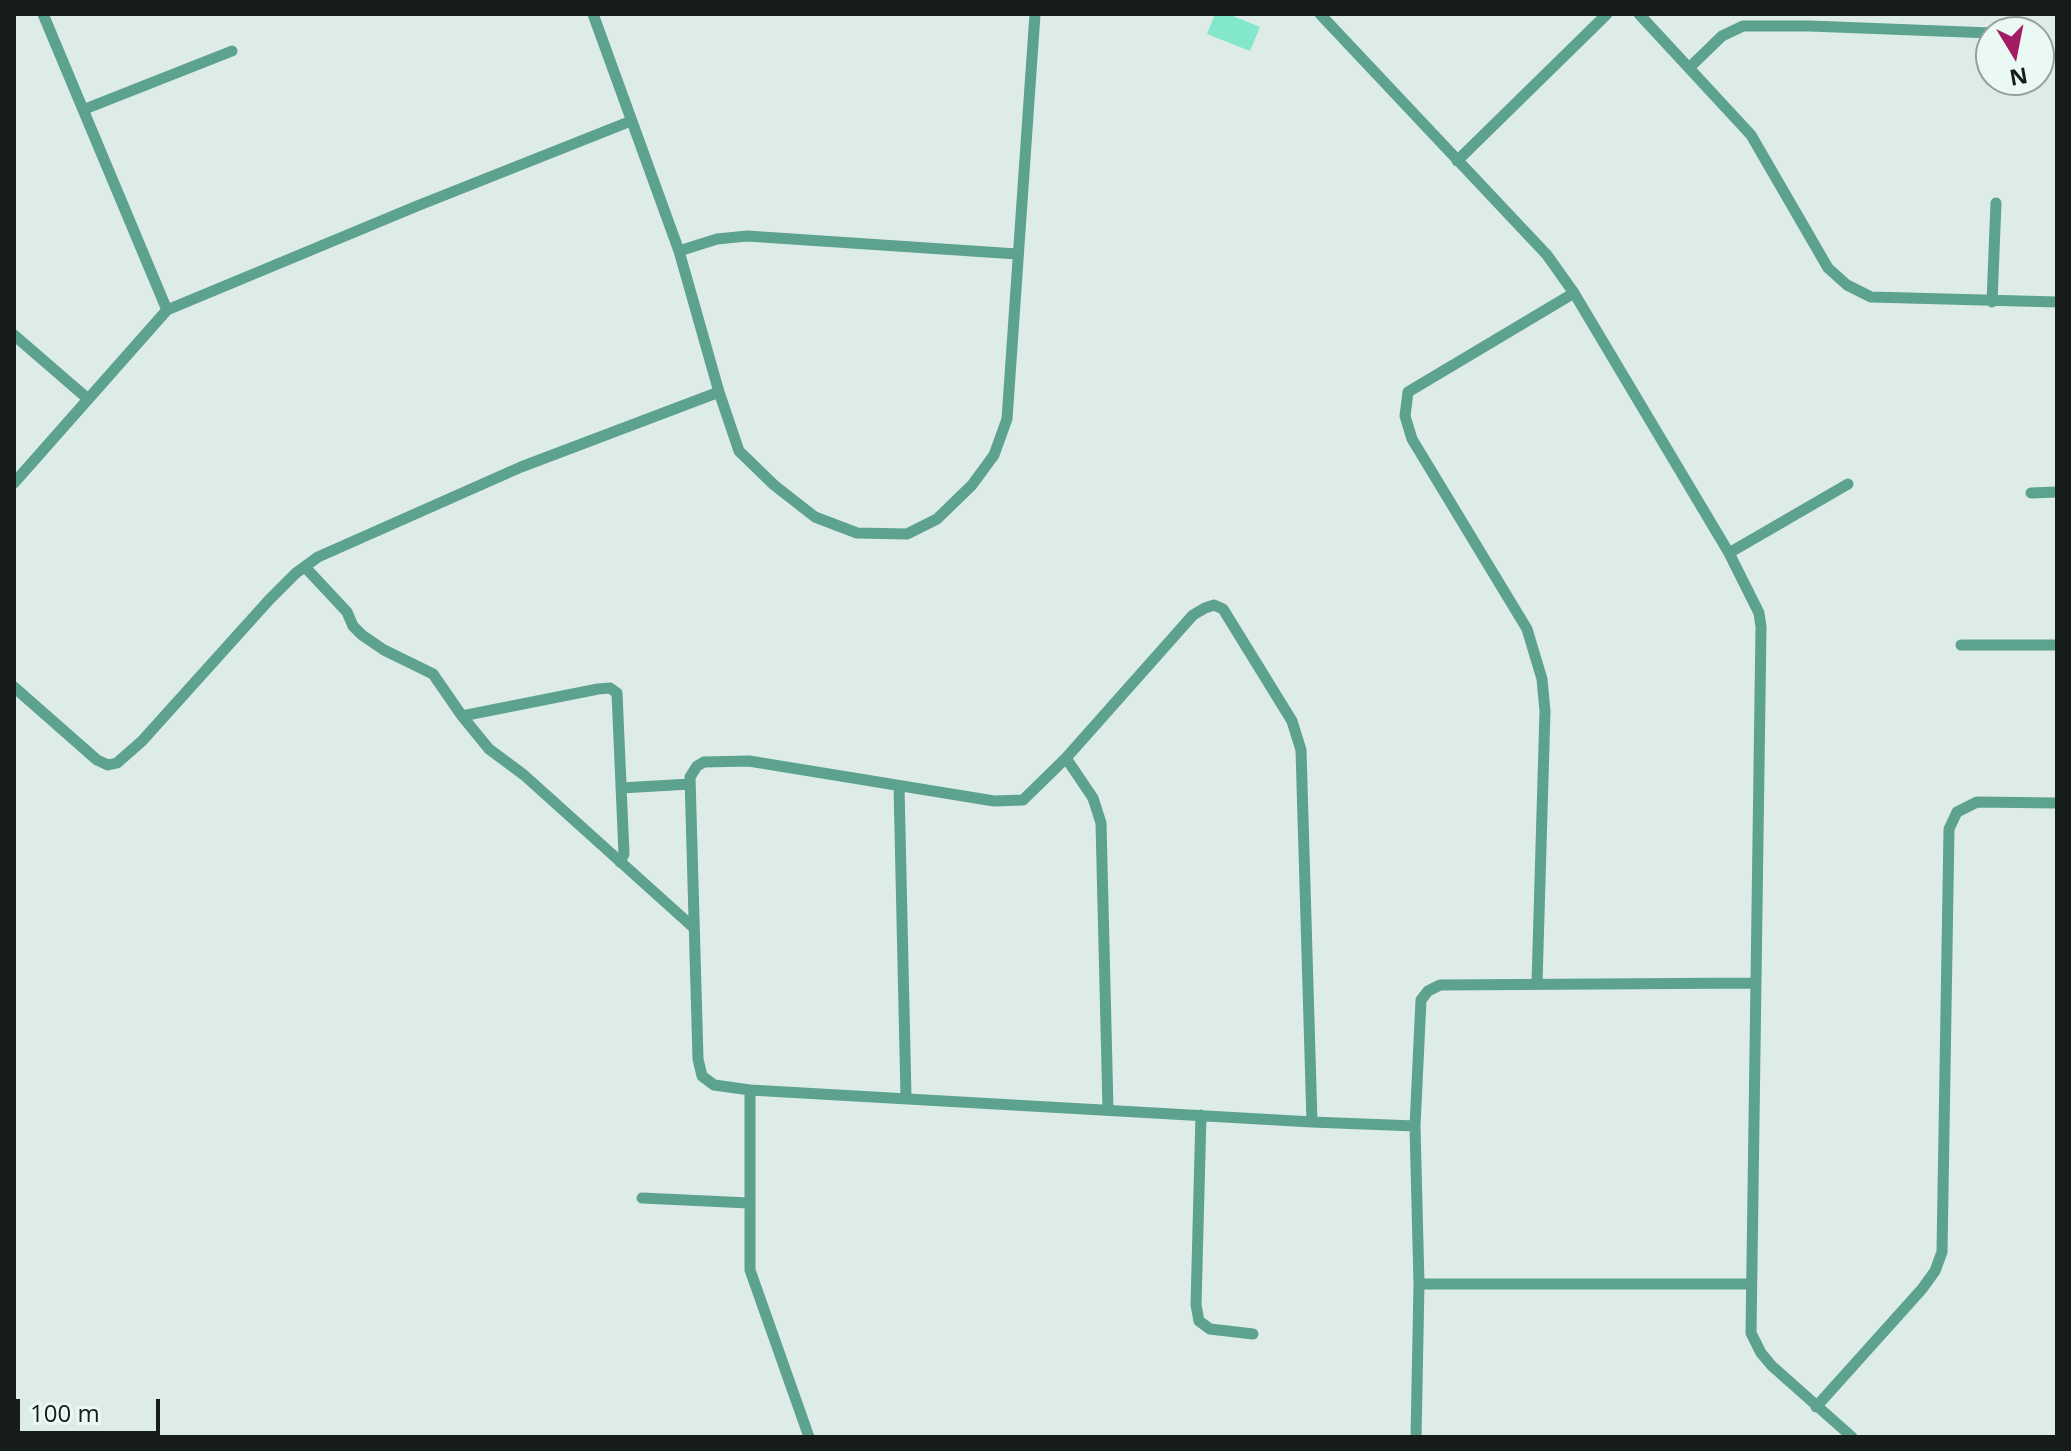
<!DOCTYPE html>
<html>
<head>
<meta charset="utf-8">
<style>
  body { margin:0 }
  #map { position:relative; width:2071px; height:1451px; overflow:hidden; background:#ddece7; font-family:"Open Sans",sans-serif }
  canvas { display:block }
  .frame { position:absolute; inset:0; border:16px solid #161c1a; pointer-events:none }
  .north { position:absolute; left:1975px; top:16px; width:80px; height:80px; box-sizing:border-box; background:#ebf9f4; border:2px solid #96a19d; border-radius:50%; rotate:170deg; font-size:22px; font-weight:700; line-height:32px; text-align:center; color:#161c1a }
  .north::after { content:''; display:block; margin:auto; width:28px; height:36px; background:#a31b65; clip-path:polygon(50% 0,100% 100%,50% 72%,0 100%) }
  .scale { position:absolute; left:16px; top:1399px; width:144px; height:36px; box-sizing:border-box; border:4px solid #161c1a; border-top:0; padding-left:10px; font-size:24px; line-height:28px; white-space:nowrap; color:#161c1a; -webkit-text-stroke:6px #ebf9f4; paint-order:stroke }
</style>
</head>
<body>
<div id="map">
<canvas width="2071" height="1451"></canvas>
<div class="frame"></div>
<div class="north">N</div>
<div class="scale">100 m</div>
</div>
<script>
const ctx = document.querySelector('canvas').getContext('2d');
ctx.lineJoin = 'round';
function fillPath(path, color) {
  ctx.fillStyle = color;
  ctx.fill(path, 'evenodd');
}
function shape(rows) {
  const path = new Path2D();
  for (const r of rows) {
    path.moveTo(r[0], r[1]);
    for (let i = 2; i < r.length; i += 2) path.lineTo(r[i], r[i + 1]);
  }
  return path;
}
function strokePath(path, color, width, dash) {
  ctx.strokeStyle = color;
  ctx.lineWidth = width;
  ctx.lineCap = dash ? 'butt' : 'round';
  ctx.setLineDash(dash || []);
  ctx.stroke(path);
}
fillPath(shape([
  [1215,14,1228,14,1260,27,1250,51,1207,34]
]), '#82e7cb');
strokePath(shape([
  [43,14,167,310],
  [593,14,679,251,719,392,739,451,774,485,815,517,857,533,907,534,937,519,972,485,994,455,1007,419,1035,14],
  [1320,14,1547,255,1574,293,1729,553,1759,613,1761,627,1751,1333,1761,1353,1772,1366,1852,1437],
  [1639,14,1751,135,1828,268,1847,285,1871,297,2057,302],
  [1690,67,1722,36,1743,26,1810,26,1991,33],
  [85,109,232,51],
  [1457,161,1607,14],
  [679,251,717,239,747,236,1017,254],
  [1992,302,1996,203],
  [14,335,88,399],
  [14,483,167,310,417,206,631,121],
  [2031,493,2057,492],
  [1729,553,1848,484],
  [305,567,347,612,353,626,362,635,384,650,433,674,462,716,598,689,610,688,617,693,624,854,620,862],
  [1961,645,2057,645],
  [14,687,97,760,108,765,117,763,142,741,269,600,296,573,318,557,521,467,719,392],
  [462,716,489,749,524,775,694,928],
  [1066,758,1093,798,1101,823,1108,1109],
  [899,786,906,1097],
  [621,788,690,784],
  [1537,983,1545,711,1542,679,1527,629,1412,439,1405,416,1408,392,1574,293],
  [750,1090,750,1270,809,1437],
  [1201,1115,1196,1305,1199,1321,1210,1329,1253,1334],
  [1312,1122,1301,750,1292,721,1223,609,1214,605,1205,608,1193,615,1066,758,1023,800,994,801,749,761,704,762,697,766,690,777,698,1059,702,1076,714,1085,750,1090,1312,1122,1415,1126],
  [642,1198,749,1203],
  [1419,1284,1750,1284],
  [1816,1407,1922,1289,1935,1271,1942,1252,1949,829,1957,812,1977,802,2057,803],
  [1416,1437,1419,1284,1415,1126,1421,1000,1428,991,1440,985,1756,983]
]), '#5ca28f', 11);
</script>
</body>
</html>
